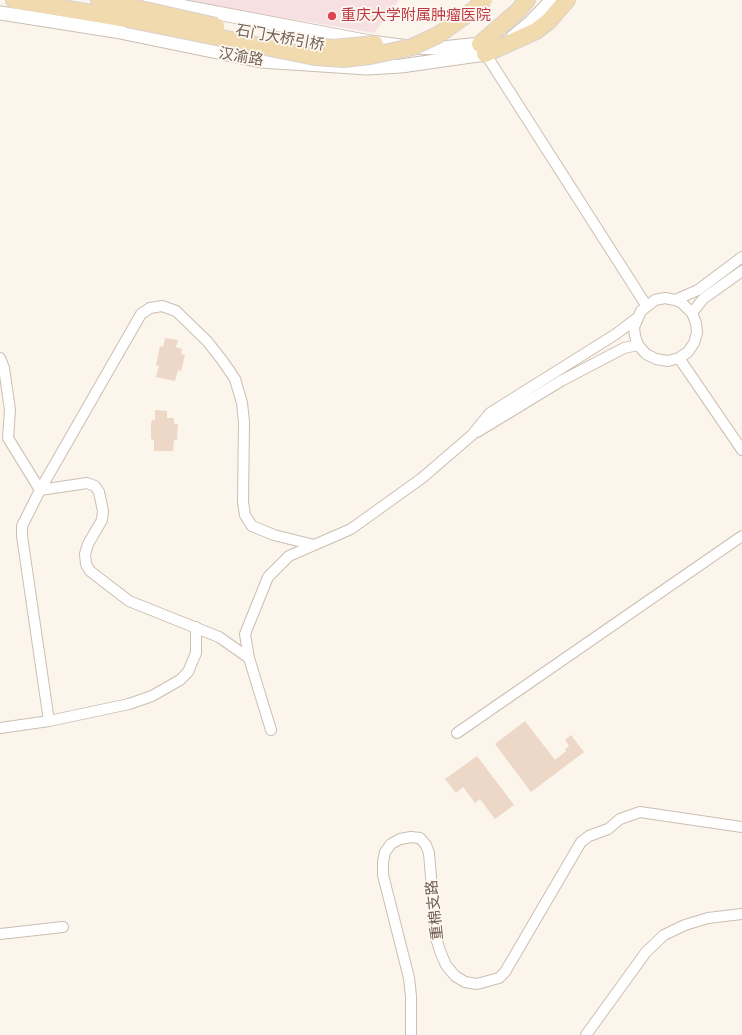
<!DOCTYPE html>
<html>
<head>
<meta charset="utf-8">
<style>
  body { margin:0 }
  canvas { display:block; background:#fbf5ec }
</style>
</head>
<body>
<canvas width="742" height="1035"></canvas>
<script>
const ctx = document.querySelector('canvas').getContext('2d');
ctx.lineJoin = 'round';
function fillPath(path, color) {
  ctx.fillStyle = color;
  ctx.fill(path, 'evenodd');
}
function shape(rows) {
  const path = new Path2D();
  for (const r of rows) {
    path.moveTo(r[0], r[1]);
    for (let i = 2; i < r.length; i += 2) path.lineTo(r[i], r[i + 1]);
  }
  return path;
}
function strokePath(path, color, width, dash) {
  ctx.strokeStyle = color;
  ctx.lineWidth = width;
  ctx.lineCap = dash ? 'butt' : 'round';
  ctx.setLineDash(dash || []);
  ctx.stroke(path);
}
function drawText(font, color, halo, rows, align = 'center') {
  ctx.font = font + ' Figtree,"Noto Sans SC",sans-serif';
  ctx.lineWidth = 3.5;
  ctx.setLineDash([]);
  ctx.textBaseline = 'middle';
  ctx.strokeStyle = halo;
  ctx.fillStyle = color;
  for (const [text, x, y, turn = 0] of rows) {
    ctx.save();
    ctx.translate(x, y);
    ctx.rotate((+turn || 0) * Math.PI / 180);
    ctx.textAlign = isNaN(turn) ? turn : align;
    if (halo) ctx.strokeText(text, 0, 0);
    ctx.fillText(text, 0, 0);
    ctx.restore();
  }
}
fillPath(shape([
  [179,0,399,0,374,33]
]), '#f7e0e2');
fillPath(shape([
  [165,338,178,340,176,347,182,349,181,354,185,355,181,371,178,370,175,381,156,377,159,366,156,365,160,346,163,347],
  [155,410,167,411,167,418,174,418,174,424,178,424,177,440,174,440,173,451,154,451,154,440,151,439,151,423,152,420,155,420],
  [525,721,555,760,566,751,565,749,569,746,565,740,571,735,584,752,531,792,495,744],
  [477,756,514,805,495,819,480,799,475,803,463,787,456,793,445,779]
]), '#edd7c6');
const minor = shape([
  [483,50,646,305],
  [675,300,682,303,692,313,696,323,697,333,694,343,688,352,679,358,668,361,656,359,646,354,638,345,635,336,634,327,641,311,655,300,665,298,675,300,698,290,742,257],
  [692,313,703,299,742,271],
  [0,358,4,368,10,410,8,438,40,490],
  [679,358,742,450],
  [477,432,561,381,624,348,638,345],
  [40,490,87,483,95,486,99,492,103,511,102,520,88,544,85,554,86,564,90,571,129,601,219,637,249,658],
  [49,721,22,536,22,526,40,490,141,314,150,308,162,306,176,311,207,341,222,360,235,379,242,403,244,422,243,502,245,515,252,526,274,535,314,545],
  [0,728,49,721,129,704,152,696,180,680,188,672,196,653,196,627],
  [271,730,249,658,245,634,268,577,289,556,351,529,422,478,472,435,490,413,616,334,637,318],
  [457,733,742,536],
  [0,934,63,927],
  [411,1035,411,996,409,978,383,875,383,862,385,852,391,844,400,839,411,837,420,838,426,845,429,853,436,938,440,951,446,965,455,976,465,982,477,984,499,978,505,972,581,842,589,836,608,829,620,819,640,812,742,827],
  [586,1035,646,952,664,935,685,925,708,918,742,914]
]);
const tertiary = shape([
  [149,0,370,42,408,47,442,48,480,44,488,39],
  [0,13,115,31,261,61,367,68,401,66,485,54,493,49],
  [513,37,530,23,552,0]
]);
const primary = shape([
  [14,0,127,19],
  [99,0,127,6],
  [480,44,519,10,527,0],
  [485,54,536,31,549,21,567,0]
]);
strokePath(minor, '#ccbeb2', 12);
strokePath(tertiary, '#ccbeb2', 15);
strokePath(primary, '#d8d2ce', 18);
strokePath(minor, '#fff', 10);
strokePath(tertiary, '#fff', 13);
strokePath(primary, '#f1daad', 16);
const primaryBridge = shape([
  [127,6,216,26],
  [127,19,315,57,343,59,370,56,412,47,438,35,475,9,484,0],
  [317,46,333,48,375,44]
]);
strokePath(primaryBridge, '#d8d2ce', 18, []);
strokePath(primaryBridge, '#f1daad', 16);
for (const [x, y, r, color] of [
  [332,16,5,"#e0444e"]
]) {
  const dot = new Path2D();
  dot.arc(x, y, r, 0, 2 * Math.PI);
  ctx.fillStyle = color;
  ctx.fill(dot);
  strokePath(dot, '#fdf9f2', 1.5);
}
drawText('15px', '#be3a42', '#fdf9f2', [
  ["重庆大学附属肿瘤医院",341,16]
], 'left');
drawText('15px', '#735e51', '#fdf9f2', [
  ["石门大桥引桥",280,38,10],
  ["汉渝路",241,57,10],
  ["重棉支路",435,910,-96]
]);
</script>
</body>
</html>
